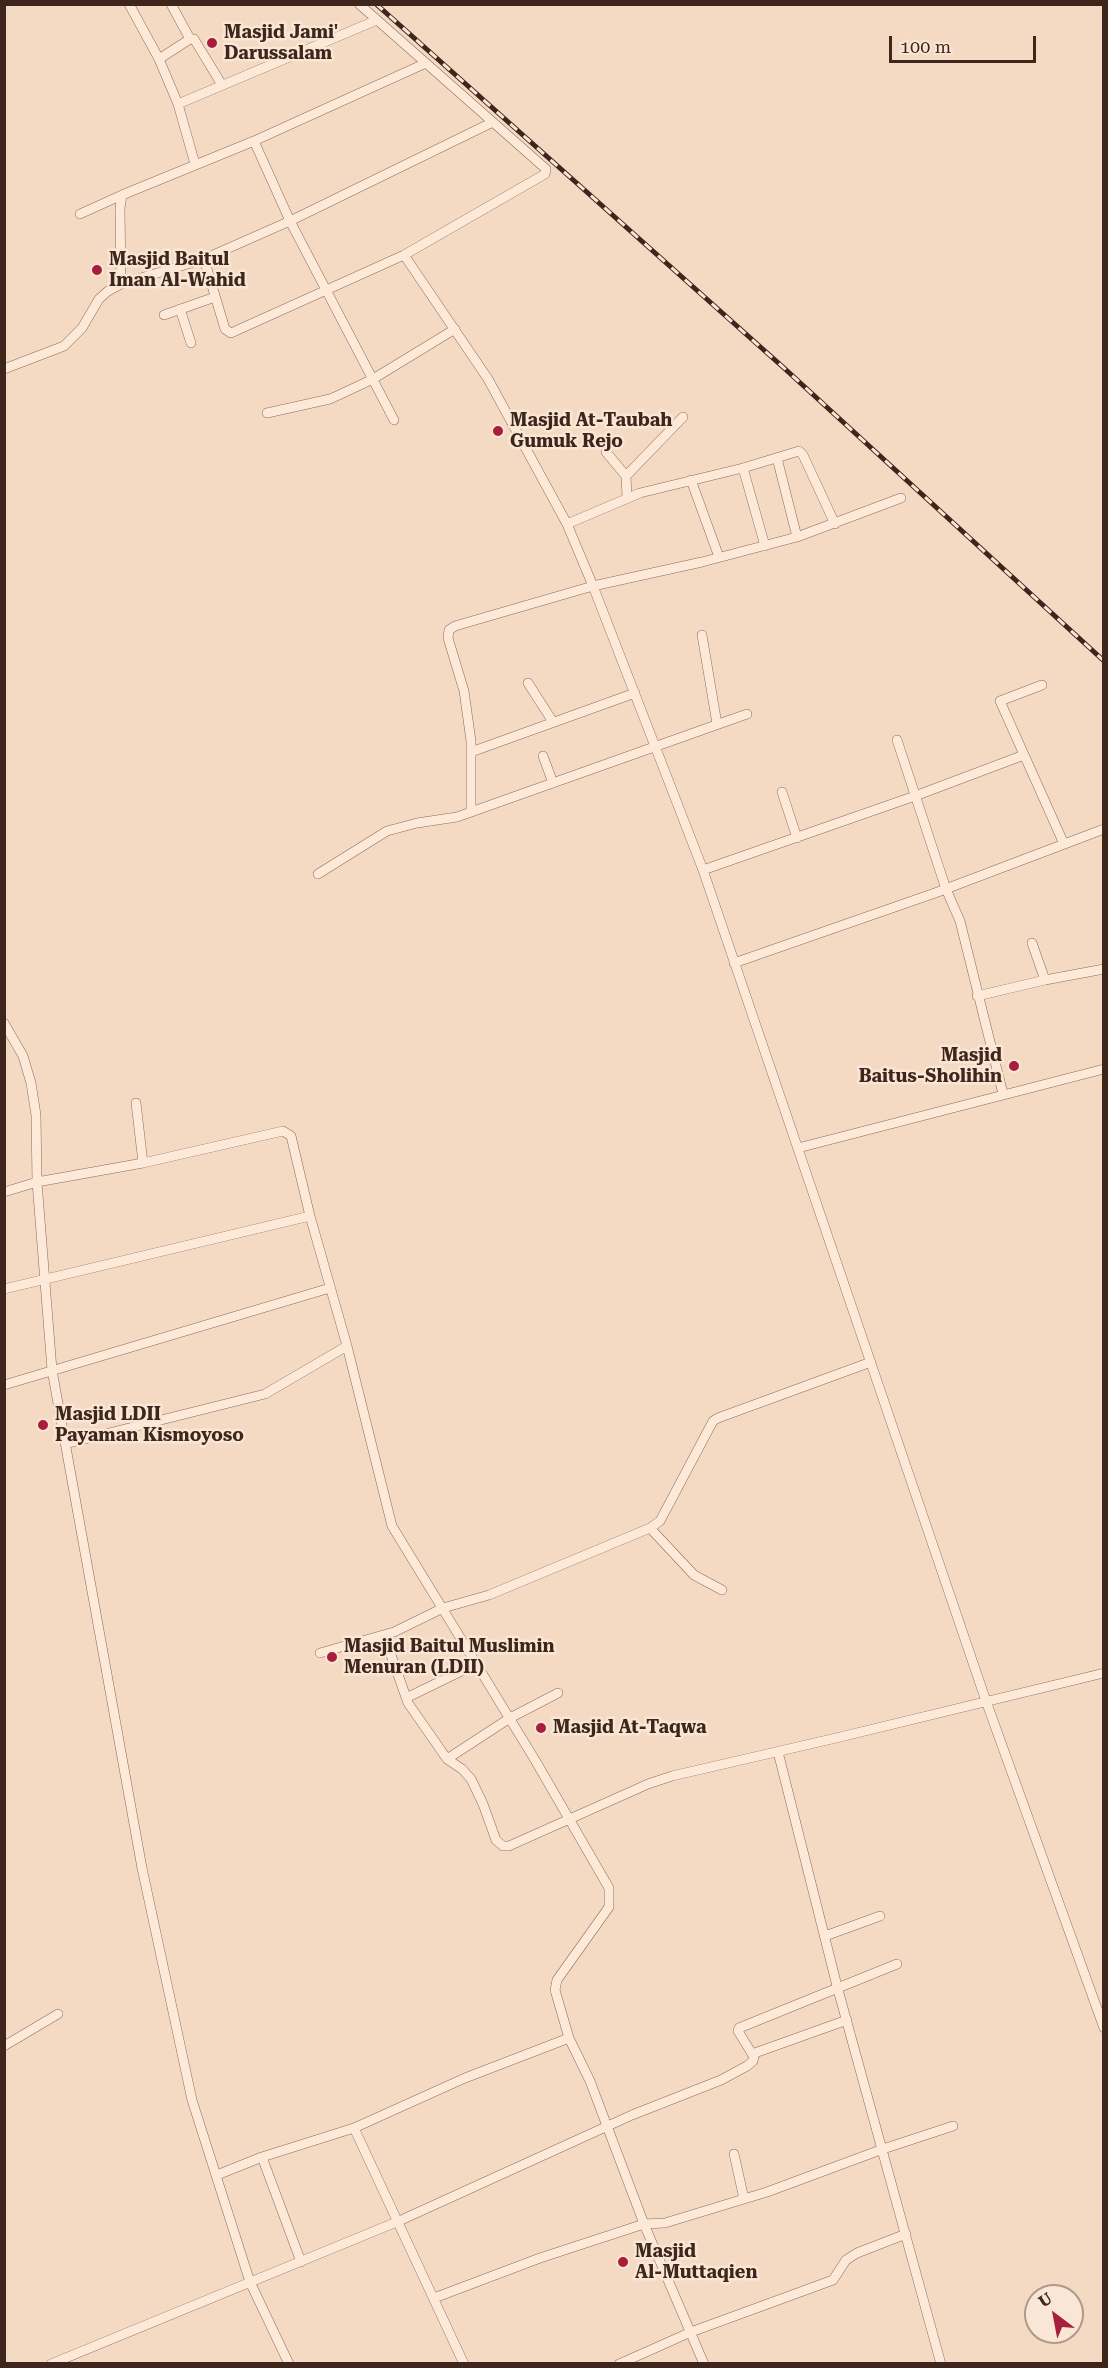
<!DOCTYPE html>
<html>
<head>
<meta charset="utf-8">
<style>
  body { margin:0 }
  #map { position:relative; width:1108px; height:2368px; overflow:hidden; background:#f4dac3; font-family:"Roboto Serif",serif }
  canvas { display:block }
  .frame { position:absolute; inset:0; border:6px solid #3f261d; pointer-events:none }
  .north { position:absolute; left:1024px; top:2284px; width:60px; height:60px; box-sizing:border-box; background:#fae6d4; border:2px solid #af998b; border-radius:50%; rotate:328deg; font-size:16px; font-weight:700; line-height:24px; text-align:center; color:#3f261d }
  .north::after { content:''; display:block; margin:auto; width:21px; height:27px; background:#a81f3e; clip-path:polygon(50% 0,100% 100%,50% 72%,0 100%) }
  .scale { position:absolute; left:889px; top:36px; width:147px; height:27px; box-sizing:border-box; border:3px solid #3f261d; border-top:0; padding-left:8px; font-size:18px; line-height:21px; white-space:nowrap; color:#3f261d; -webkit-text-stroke:4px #fae6d4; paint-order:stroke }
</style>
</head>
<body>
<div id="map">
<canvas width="1108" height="2368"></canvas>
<div class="frame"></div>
<div class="north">U</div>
<div class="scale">100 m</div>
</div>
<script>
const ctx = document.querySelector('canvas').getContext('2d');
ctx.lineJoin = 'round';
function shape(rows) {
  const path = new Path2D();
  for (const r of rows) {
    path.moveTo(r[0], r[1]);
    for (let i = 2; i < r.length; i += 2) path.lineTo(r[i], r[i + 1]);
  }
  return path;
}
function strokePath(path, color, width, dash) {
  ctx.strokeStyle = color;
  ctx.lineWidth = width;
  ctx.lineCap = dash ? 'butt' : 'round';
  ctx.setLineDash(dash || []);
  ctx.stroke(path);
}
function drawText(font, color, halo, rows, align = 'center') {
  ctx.font = font + ' "Roboto Serif",serif';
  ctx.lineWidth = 5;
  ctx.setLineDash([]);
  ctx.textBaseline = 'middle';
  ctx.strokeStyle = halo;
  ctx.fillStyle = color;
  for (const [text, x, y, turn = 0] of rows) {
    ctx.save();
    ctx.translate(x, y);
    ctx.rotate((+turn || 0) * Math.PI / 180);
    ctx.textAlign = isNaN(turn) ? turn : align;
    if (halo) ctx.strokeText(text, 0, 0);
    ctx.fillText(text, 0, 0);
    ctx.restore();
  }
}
const street = shape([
  [129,4,159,59,178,104,377,20],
  [171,4,190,39],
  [159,59,190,39,194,39,222,85],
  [178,104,195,164],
  [254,141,290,221,394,420],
  [80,214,122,195],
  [404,255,488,379,567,524,593,586,703,870,986,1701,1104,2028],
  [204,259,225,329,231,333,404,255,545,174,546,169,359,4],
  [121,284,204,259,290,221,493,122],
  [180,309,191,343],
  [164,315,215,297],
  [4,369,64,346,82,328,99,299,108,291,121,284,120,208,122,195,254,141,426,63],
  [267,413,330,399,341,394,373,379,455,329],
  [606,452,626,476],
  [777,458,797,537],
  [743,468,765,546],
  [691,480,719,557],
  [627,497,626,476,683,417],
  [567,524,640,493,743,468,799,451,803,455,835,524],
  [702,635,717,724],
  [528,683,553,722],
  [1042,685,1000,701,1064,844],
  [897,740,946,889,960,921,1003,1094],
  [471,752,635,693],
  [543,756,553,783],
  [782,792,797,838],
  [471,811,471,741,464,691,448,638,449,630,455,626,593,586,702,562,797,537,901,498],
  [703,870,915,796,1024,755],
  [318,874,387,831,417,823,457,817,747,714],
  [1032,943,1045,980],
  [734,963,935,893,1104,829],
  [977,996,1045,980,1104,969],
  [4,1023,23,1056,31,1083,36,1115,37,1182,52,1370,142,1868,192,2100,250,2282,289,2364],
  [136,1103,143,1163],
  [798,1148,1104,1069],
  [4,1192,37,1182,143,1163,283,1131,291,1136,310,1216,347,1346,392,1526,535,1760,609,1888,609,1907,557,1980,555,1990,569,2038,590,2081,644,2224,704,2364],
  [4,1289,310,1216],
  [4,1385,330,1288],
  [65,1444,265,1394,347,1346],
  [650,1528,660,1521,713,1421,718,1418,871,1362],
  [384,1635,408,1703,447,1759,462,1769,471,1779,483,1804,496,1840,503,1846,509,1846,648,1784,672,1776,836,1738,1104,1673],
  [320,1653,394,1632,443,1608,489,1595,650,1528,694,1575,722,1590],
  [406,1698,476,1664],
  [778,1752,837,1986,941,2364],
  [447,1759,510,1718,558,1693],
  [825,1936,880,1916],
  [4,2046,58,2014],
  [752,2054,847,2020],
  [354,2128,464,2364],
  [734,2154,744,2199],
  [262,2157,301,2262],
  [217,2175,262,2157,354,2128,465,2078,569,2038],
  [434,2298,540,2258,644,2224,665,2223,767,2192,883,2149,953,2126],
  [51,2364,399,2221,632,2115,721,2080,747,2066,753,2061,754,2057,738,2031,739,2028,897,1964],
  [619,2364,691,2332,833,2280,846,2260,857,2253,906,2234]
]);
strokePath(street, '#916957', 10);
strokePath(street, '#fde9d8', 9);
const rail = shape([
  [376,4,784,368,1104,661]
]);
strokePath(rail, '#3f261d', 5);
strokePath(rail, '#fae6d4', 3, [9]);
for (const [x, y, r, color] of [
  [212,43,6,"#a81f3e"],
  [97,270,6,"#a81f3e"],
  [498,431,6,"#a81f3e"],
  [1014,1066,6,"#a81f3e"],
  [43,1425,6,"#a81f3e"],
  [332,1657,6,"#a81f3e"],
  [541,1728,6,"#a81f3e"],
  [623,2262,6,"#a81f3e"]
]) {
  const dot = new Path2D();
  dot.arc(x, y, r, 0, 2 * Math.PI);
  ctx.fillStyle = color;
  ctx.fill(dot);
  strokePath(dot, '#fae6d4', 2);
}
drawText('bold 18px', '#3f261d', '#fae6d4', [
  ["Masjid Jami'",224,33],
  ["Darussalam",224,54],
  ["Masjid Baitul",109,260],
  ["Iman Al-Wahid",109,281],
  ["Masjid At-Taubah",510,421],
  ["Gumuk Rejo",510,442],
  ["Masjid",1002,1056,"right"],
  ["Baitus-Sholihin",1002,1077,"right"],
  ["Masjid LDII",55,1415],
  ["Payaman Kismoyoso",55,1436],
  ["Masjid Baitul Muslimin",344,1647],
  ["Menuran (LDII)",344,1668],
  ["Masjid At-Taqwa",553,1728],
  ["Masjid",635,2252],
  ["Al-Muttaqien",635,2273]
], 'left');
</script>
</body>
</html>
